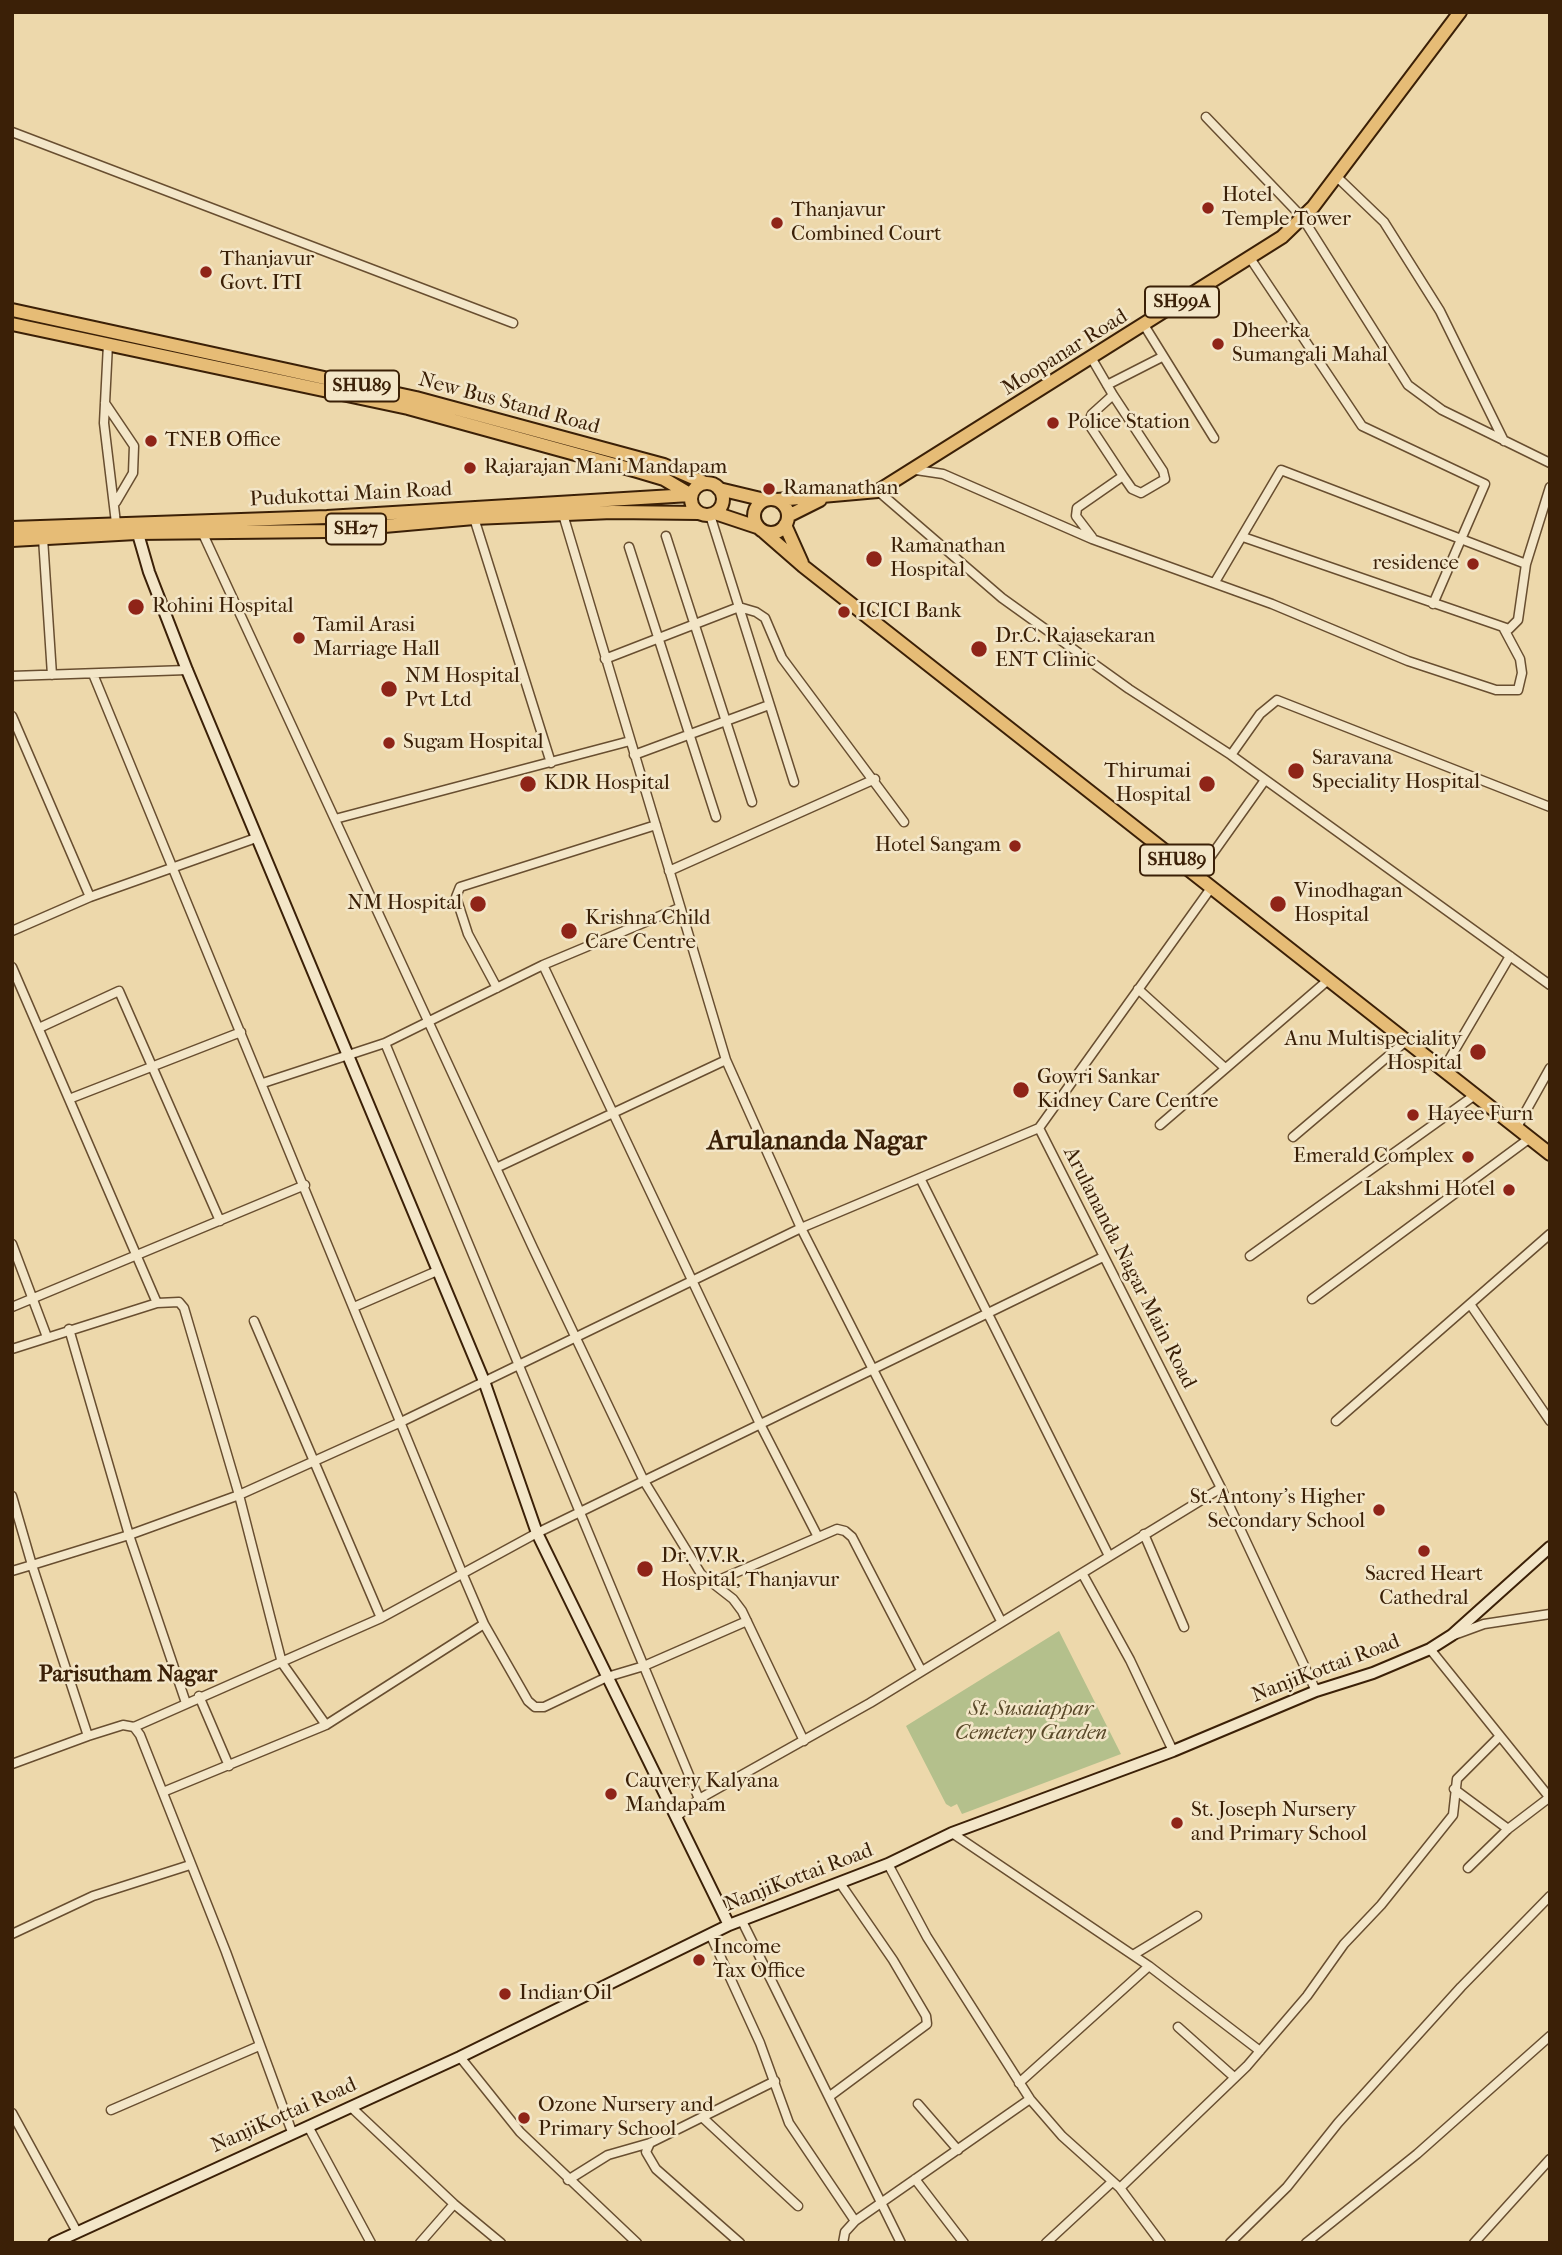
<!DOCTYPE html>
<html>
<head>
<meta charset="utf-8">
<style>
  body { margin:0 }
  #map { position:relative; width:1562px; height:2255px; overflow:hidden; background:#edd8ab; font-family:"IM FELL French Canon",serif }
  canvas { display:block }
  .frame { position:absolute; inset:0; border:14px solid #3b2007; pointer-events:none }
</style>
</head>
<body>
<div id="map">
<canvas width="1562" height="2255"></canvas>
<div class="frame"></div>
</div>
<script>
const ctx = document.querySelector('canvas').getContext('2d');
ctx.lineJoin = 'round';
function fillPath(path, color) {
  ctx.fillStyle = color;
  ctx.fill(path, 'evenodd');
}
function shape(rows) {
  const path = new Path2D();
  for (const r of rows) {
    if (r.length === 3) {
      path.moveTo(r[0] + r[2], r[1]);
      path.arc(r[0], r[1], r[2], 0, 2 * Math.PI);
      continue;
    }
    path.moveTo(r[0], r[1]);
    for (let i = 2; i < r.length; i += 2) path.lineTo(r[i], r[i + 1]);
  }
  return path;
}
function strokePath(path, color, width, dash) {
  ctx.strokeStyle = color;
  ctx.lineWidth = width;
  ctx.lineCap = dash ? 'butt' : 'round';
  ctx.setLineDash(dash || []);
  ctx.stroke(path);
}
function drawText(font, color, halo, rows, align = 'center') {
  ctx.font = font + ' "IM FELL French Canon",serif';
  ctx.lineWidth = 5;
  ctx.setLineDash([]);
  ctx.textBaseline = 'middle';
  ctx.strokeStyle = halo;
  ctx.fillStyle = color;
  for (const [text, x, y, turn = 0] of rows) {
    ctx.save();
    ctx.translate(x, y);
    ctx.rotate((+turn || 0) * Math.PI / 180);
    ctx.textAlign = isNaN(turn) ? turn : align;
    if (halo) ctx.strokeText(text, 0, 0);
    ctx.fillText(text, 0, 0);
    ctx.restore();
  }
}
fillPath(shape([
  [1059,1631,1121,1754,962,1814,957,1804,951,1807,946,1804,906,1726]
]), '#b4c08c');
const street = shape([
  [1206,117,1302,217,1408,385,1442,410,1550,463],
  [12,132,513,323],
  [1336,176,1384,222,1440,311,1504,441],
  [1250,258,1362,426,1485,484,1433,604],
  [1144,325,1214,438],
  [108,344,104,423,116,523],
  [1107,385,1162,357],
  [1113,395,1163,471,1165,479,1141,493,1132,489,1123,476],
  [105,403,134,446,133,473,116,502],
  [916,470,943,474,1092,539,1272,604,1408,661,1496,690,1518,690,1522,673,1520,659,1504,629],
  [878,491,1002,598,1129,689,1231,755,1550,985],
  [562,511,726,1060,801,1228,1001,1621],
  [710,515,794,782],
  [474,518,551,763],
  [203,534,533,1248,644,1481,701,1574,733,1599,742,1611,804,1741],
  [666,536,752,802],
  [1092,537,1076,516,1077,508,1123,476,1088,423,1092,414,1113,395,1092,359],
  [1243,537,1509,629,1518,620,1526,564,1550,487],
  [43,538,52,675],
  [629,547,716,817],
  [1215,582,1281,470,1526,564],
  [605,659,739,607,756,612,765,618,782,658,904,822],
  [93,674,463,1575,484,1624,528,1701,535,1707,544,1707,607,1677,644,1666,747,1621],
  [12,676,187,670],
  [12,716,90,897],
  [634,755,769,705],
  [1231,755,1260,714,1277,700,1550,807],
  [335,819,630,741],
  [669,871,875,779],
  [1196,877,1265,780],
  [1211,888,1039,1128,1221,1488,1316,1691],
  [12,931,90,897,256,838],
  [543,965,760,1424,818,1537],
  [12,967,157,1303],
  [497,988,468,934,456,897,460,887,656,825],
  [1138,989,1225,1068],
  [39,1028,119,991,220,1221],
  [385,1043,699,1799],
  [1443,1070,1510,956],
  [263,1083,385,1043,543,965,679,908],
  [69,1099,241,1032],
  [1160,1125,1327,981],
  [1517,1127,1550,1068],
  [1293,1137,1406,1041],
  [496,1168,726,1060],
  [920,1178,1108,1554],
  [12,1244,47,1337],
  [1250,1256,1475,1095],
  [1312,1299,1530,1138],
  [1470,1304,1550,1421],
  [12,1307,305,1185],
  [354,1307,437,1271],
  [254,1321,381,1618],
  [69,1329,129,1535,186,1703],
  [12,1349,157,1303,179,1302,184,1308,239,1495,282,1663,326,1725],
  [1336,1421,1550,1234],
  [12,1496,32,1565,129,1535,239,1495,401,1422,801,1228,1039,1128],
  [1144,1534,1184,1627],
  [12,1571,32,1565,88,1736,123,1725,134,1727,140,1735,226,1952,292,2132],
  [1082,1573,1130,1660,1173,1751],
  [712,1583,837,1529,845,1531,852,1537,921,1670],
  [1454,1635,1484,1624,1550,1614],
  [1430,1649,1550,1798],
  [199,1696,229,1766],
  [134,1727,381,1618,537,1533,1103,1257],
  [12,1764,88,1736],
  [1454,1789,1508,1829],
  [163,1792,326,1725,484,1624],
  [676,1817,699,1799,870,1703,1221,1488],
  [952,1833,1149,1966,1260,2051],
  [888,1864,927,1937,1030,2099,1062,2136,1120,2188,1161,2243],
  [1468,1868,1508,1829,1550,1797],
  [742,1921,901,2243],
  [12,1934,93,1896,190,1865],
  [711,1936,760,2043,789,2123,855,2221],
  [1133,1955,1197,1916],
  [1178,2027,1234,2077],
  [460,2057,520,2132,637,2243],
  [1019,2083,1149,1966],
  [830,2096,927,2024,926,2016,893,1960,840,1883],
  [918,2104,958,2150],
  [352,2108,454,2204,501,2243],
  [111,2110,259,2046],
  [12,2113,77,2232],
  [702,2117,798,2206],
  [309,2128,371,2243],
  [650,2143,646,2152,656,2169,740,2243],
  [915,2179,964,2243],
  [568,2180,608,2155,650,2143,775,2081],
  [1120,2188,1247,2066,1307,1996,1344,1944,1381,1905,1453,1815,1457,1779,1499,1737],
  [420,2243,454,2204],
  [843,2243,845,2232,855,2221,1030,2099],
  [1046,2243,1112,2182],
  [1230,2243,1287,2187,1338,2123,1461,1987,1550,1896],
  [1306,2243,1417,2154,1550,2036],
  [1474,2243,1550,2159]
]);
const secondary = shape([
  [136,527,149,572,187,670,484,1381,537,1533,729,1925],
  [54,2243,460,2057,729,1925,888,1864,952,1833,1173,1751,1316,1691,1373,1673,1430,1649,1452,1635,1550,1547]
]);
const primary = shape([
  [12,310,416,398,664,465,705,483],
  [12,324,408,408,637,471,664,479,691,495],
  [707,499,16],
  [719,489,765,500],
  [771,516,17],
  [777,500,878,491,1282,237,1313,207,1460,12],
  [715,513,757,527],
  [788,516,820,500],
  [785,525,802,563],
  [12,528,327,517,690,495],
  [764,532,803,566,1550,1154],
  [12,540,136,533,328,531,474,518,612,512,699,513]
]);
strokePath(street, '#684e30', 11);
strokePath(secondary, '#3b2007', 14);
strokePath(primary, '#3b2007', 16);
strokePath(street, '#f3e6c8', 8);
strokePath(secondary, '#f3e6c8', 10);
strokePath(primary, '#e6bc76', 12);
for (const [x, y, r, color] of [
  [1208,208,7,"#8f2418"],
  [777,223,7,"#8f2418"],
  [206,272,7,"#8f2418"],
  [1218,344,7,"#8f2418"],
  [1053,423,7,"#8f2418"],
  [151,441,7,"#8f2418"],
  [470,468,7,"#8f2418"],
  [769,489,7,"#8f2418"],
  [874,559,9,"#8f2418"],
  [1473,564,7,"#8f2418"],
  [136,607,9,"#8f2418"],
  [844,612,7,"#8f2418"],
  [299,638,7,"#8f2418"],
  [979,649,9,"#8f2418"],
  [389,689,9,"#8f2418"],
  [389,743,7,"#8f2418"],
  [1296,771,9,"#8f2418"],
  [528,784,9,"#8f2418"],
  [1207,784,9,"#8f2418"],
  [1015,846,7,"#8f2418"],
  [478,904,9,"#8f2418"],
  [1278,904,9,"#8f2418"],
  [569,931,9,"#8f2418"],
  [1478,1052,9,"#8f2418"],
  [1021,1090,9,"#8f2418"],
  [1413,1115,7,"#8f2418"],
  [1468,1157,7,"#8f2418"],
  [1509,1190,7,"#8f2418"],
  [1379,1510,7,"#8f2418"],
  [1424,1551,7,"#8f2418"],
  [645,1569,9,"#8f2418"],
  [611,1794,7,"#8f2418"],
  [1177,1823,7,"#8f2418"],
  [699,1960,7,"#8f2418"],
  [505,1994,7,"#8f2418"],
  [524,2118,7,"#8f2418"]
]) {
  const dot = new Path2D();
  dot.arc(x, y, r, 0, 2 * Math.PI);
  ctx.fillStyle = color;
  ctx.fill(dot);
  strokePath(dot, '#f3e6c8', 2.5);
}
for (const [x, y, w] of [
  [1182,302,74],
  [362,386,74],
  [356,529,60],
  [1177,860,74]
]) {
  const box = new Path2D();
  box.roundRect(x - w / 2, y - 15.5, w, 31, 5);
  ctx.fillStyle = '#f3e6c8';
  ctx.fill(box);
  strokePath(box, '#3b2007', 2);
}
drawText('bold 19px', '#3b2007', null, [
  ["SH99A",1182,302],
  ["SHU89",362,386],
  ["SH27",356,529],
  ["SHU89",1177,860]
]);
drawText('21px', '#3b2007', '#f3e6c8', [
  ["Hotel",1222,196],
  ["Temple Tower",1222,220],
  ["Thanjavur",791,211],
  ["Combined Court",791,235],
  ["Thanjavur",220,260],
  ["Govt. ITI",220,284],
  ["Dheerka",1232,332],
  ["Sumangali Mahal",1232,356],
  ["Police Station",1067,423],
  ["TNEB Office",165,441],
  ["Rajarajan Mani Mandapam",484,468],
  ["Ramanathan",783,489],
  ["Ramanathan",890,547],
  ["Hospital",890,571],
  ["residence",1459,564,"right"],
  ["Rohini Hospital",152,607],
  ["ICICI Bank",858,612],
  ["Tamil Arasi",313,626],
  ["Marriage Hall",313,650],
  ["Dr.C. Rajasekaran",995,637],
  ["ENT Clinic",995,661],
  ["NM Hospital",405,677],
  ["Pvt Ltd",405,701],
  ["Sugam Hospital",403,743],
  ["Saravana",1312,759],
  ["Speciality Hospital",1312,783],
  ["Thirumai",1191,772,"right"],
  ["Hospital",1191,796,"right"],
  ["KDR Hospital",544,784],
  ["Hotel Sangam",1001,846,"right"],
  ["Vinodhagan",1294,892],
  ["Hospital",1294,916],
  ["NM Hospital",462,904,"right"],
  ["Krishna Child",585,919],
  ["Care Centre",585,943],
  ["Anu Multispeciality",1462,1040,"right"],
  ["Hospital",1462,1064,"right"],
  ["Gowri Sankar",1037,1078],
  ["Kidney Care Centre",1037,1102],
  ["Hayee Furn",1427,1115],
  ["Emerald Complex",1454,1157,"right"],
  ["Lakshmi Hotel",1495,1190,"right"],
  ["St. Antony's Higher",1365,1498,"right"],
  ["Secondary School",1365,1522,"right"],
  ["Dr. V.V.R.",661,1557],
  ["Hospital, Thanjavur",661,1581],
  ["Sacred Heart",1424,1575,"center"],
  ["Cathedral",1424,1599,"center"],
  ["Cauvery Kalyana",625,1782],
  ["Mandapam",625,1806],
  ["St. Joseph Nursery",1191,1811],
  ["and Primary School",1191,1835],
  ["Income",713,1948],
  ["Tax Office",713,1972],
  ["Indian Oil",519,1994],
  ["Ozone Nursery and",538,2106],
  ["Primary School",538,2130]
], 'left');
drawText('21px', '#3b2007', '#f3e6c8', [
  ["Moopanar Road",1065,353,-32],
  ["New Bus Stand Road",509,404,15],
  ["Pudukottai Main Road",351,495,-3],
  ["Arulananda Nagar Main Road",1129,1268,63],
  ["NanjiKottai Road",1326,1669,-21],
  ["NanjiKottai Road",799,1878,-21],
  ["NanjiKottai Road",284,2116,-24]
]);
drawText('italic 21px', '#594828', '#f3e6c8', [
  ["St. Susaiappar",1031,1710],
  ["Cemetery Garden",1031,1734]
]);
drawText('bold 23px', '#3b2007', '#f3e6c8', [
  ["Parisutham Nagar",128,1675]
]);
drawText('bold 28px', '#3b2007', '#f3e6c8', [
  ["Arulananda Nagar",817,1142]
]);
</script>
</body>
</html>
